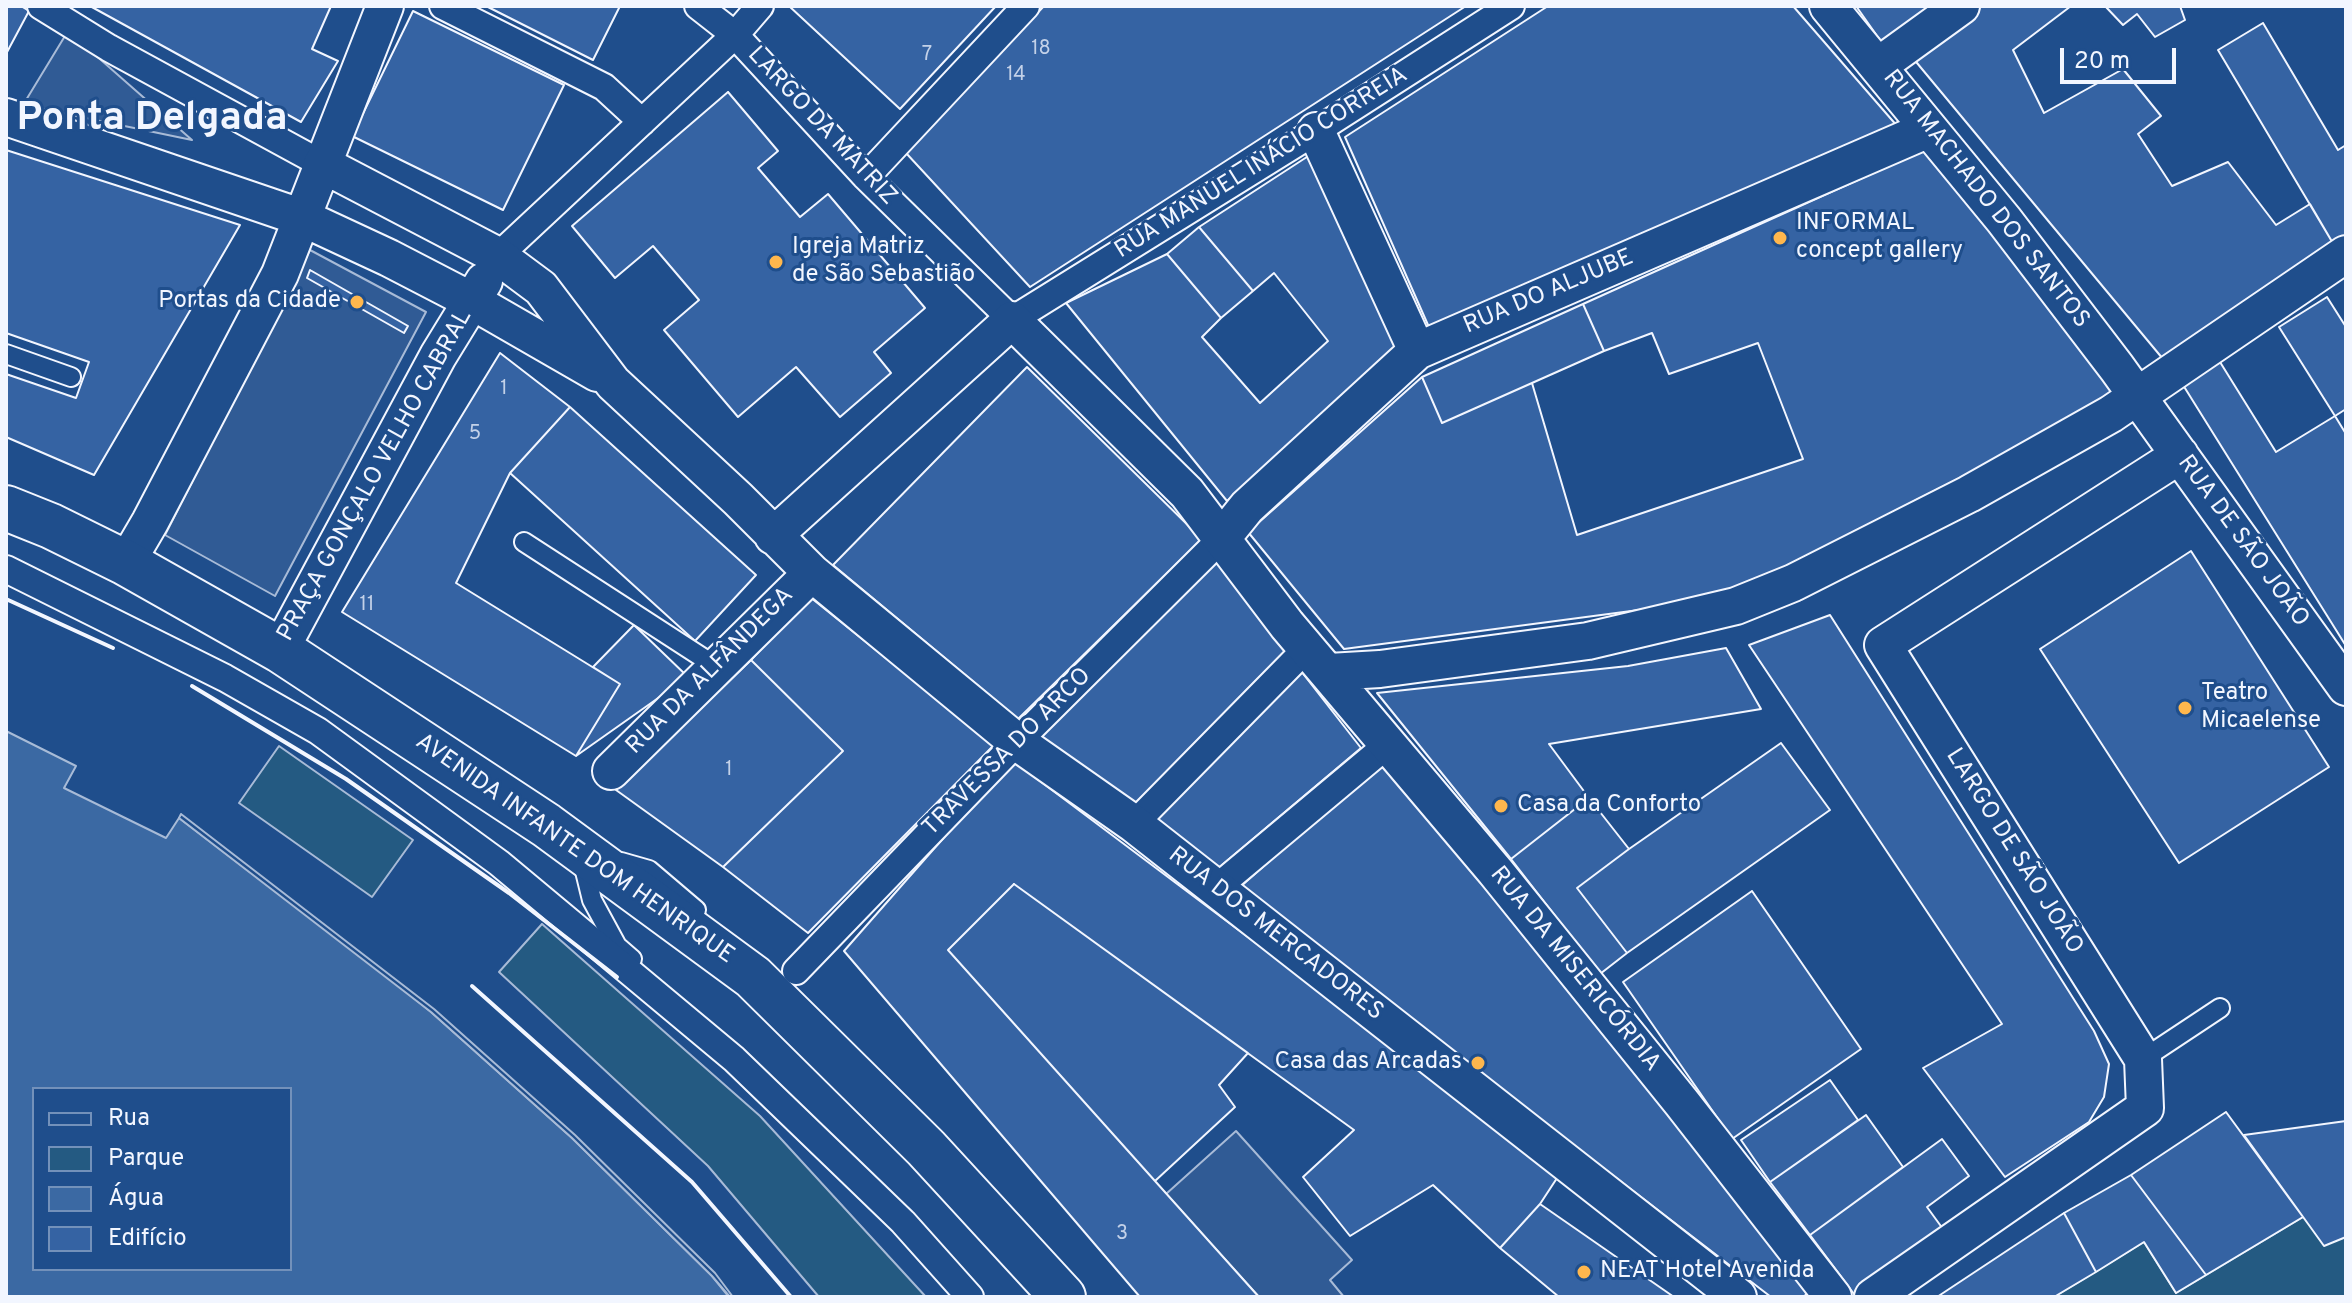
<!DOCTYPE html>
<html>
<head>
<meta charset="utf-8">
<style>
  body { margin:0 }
  #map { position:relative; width:2352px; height:1303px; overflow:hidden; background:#1f4e8c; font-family:Overpass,sans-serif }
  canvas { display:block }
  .frame { position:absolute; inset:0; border:8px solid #f2f6ff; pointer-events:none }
  .legend { position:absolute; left:32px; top:1087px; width:260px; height:184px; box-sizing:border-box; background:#1f4e8c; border:2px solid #7391ba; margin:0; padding:10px 14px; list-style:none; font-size:24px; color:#f2f6ff }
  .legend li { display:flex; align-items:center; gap:16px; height:40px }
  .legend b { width:40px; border:2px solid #7391ba }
  .scale { position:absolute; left:2060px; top:48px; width:116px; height:36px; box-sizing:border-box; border:4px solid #f2f6ff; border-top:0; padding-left:10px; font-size:24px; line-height:28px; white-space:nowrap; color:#f2f6ff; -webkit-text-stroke:6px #1f4e8c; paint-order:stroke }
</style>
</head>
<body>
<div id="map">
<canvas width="2352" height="1303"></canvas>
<div class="frame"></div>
<ul class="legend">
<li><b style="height:10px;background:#1f4e8c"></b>Rua</li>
<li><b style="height:22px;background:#245a82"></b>Parque</li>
<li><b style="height:22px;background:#3b69a3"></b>Água</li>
<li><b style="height:22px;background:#3563a3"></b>Edifício</li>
</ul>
<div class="scale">20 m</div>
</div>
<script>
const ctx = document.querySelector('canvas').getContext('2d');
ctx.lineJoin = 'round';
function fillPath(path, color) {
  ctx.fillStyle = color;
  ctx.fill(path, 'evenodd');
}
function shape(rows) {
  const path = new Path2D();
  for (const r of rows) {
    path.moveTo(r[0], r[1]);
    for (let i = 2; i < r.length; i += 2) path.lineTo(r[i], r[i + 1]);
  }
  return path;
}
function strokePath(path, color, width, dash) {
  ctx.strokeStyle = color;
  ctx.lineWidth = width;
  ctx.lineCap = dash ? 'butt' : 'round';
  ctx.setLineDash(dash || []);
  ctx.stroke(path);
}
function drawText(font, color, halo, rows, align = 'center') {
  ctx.font = font + ' Overpass,sans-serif';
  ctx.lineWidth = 6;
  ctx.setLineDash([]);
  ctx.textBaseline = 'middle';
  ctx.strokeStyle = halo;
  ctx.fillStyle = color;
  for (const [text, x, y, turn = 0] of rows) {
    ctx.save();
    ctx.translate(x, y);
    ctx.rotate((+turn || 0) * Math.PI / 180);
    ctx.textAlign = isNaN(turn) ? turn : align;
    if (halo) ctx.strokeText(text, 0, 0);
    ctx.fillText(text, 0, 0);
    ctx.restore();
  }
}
const green = shape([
  [279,746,413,840,372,897,239,803,279,746],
  [542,924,760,1116,926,1297,819,1297,708,1166,499,972,542,924],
  [2303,1217,2346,1237,2346,1297,2054,1297,2144,1242,2176,1293,2303,1217]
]);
fillPath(green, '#245a82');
strokePath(green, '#a8bbd7', 2);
const parking = shape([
  [68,31,192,140,23,105,68,31],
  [310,250,426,312,275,596,165,535,310,250],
  [1236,1131,1352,1260,1330,1280,1344,1297,1259,1297,1166,1194,1236,1131]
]);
fillPath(parking, '#305b95');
strokePath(parking, '#a8bbd7', 2);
const water = shape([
  [6,731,76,766,64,788,166,838,179,818,384,974,431,1012,572,1138,712,1276,729,1297,6,1297,6,731],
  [34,1089,290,1089,290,1269,34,1269,34,1089]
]);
fillPath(water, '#3b69a3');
strokePath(water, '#a8bbd7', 2);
const pier = shape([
  [181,814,434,1009,575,1135,715,1273,733,1297,730,1297,712,1276,572,1138,431,1012,179,818,181,814]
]);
fillPath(pier, '#1f4e8c');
strokePath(pier, '#a8bbd7', 2);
const building = shape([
  [6,6,21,6,29,11,6,54,6,6],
  [90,6,331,6,312,49,338,61,301,122,90,6],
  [486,6,620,6,593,60,486,6],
  [789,6,996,6,900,109,789,6],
  [1044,6,1466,6,1030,287,906,153,1044,6],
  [1548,6,1793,6,1898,127,1432,334,1345,137,1548,6],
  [1856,6,1935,6,1882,43,1856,6],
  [1982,6,2071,6,2013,50,2044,113,2123,69,2161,116,2138,134,2172,186,2228,162,2276,225,2310,204,2334,245,2163,359,1912,57,1982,6],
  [2105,6,2180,6,2185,20,2155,37,2137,14,2123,25,2105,6],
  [413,11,564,85,503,210,352,136,413,11],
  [2263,23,2338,150,2346,145,2346,237,2334,245,2218,50,2263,23],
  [728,92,778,151,758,168,800,217,828,194,925,308,874,352,891,373,840,417,796,367,738,417,664,330,699,300,653,246,615,278,572,226,728,92],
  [1933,146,2119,397,1722,599,1344,649,1248,532,1422,377,1442,423,1532,383,1577,535,1803,459,1758,343,1669,374,1652,333,1604,351,1583,304,1933,146],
  [6,150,240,225,94,475,6,437,6,374,76,398,89,362,6,333,6,150],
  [1313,153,1401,352,1227,501,1066,303,1167,254,1221,318,1202,337,1260,403,1328,341,1274,273,1253,291,1199,227,1313,153],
  [1199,227,1253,291,1221,318,1167,254,1199,227],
  [310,270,408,326,404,333,307,278,310,270],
  [2327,297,2346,327,2346,409,2335,416,2279,327,2327,297],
  [1583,304,1604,351,1442,423,1422,377,1583,304],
  [500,353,570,407,510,473,456,583,620,684,576,756,342,612,500,353],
  [2220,362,2276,452,2335,416,2346,434,2346,646,2183,385,2220,362],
  [1027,367,1202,539,1018,719,833,565,1027,367],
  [570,407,756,575,695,641,510,473,570,407],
  [2191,551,2329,767,2179,863,2040,649,2191,551],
  [1215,559,1285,651,1132,807,1036,736,1215,559],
  [810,597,994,745,808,933,723,867,843,751,751,660,810,597],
  [1830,615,2094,1031,2109,1064,2104,1097,2089,1122,2005,1177,1923,1068,2002,1024,1749,645,1830,615],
  [634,625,688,677,576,756,620,684,593,667,634,625],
  [1726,648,1761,709,1549,744,1589,798,1511,859,1377,693,1628,666,1726,648],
  [751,660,843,751,723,867,616,790,751,660],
  [1301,671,1361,748,1216,870,1151,821,1301,671],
  [1781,743,1830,810,1627,953,1577,888,1629,849,1781,743],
  [1012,760,1561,1172,1540,1204,1500,1248,1433,1185,1350,1236,1303,1177,1354,1130,1014,884,948,950,1259,1297,1140,1297,844,951,1012,760],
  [1380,763,1487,882,1812,1290,1803,1297,1771,1297,1239,888,1380,763],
  [1589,798,1629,849,1577,888,1627,953,1600,974,1511,859,1589,798],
  [1014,884,1248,1053,1219,1085,1235,1107,1155,1181,948,950,1014,884],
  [1752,891,1861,1049,1732,1139,1623,982,1752,891],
  [1830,1080,1858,1120,1770,1182,1741,1140,1830,1080],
  [2226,1112,2303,1217,2206,1275,2131,1175,2226,1112],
  [1866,1115,1903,1167,1810,1235,1770,1182,1866,1115],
  [2346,1121,2346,1237,2324,1246,2244,1135,2346,1121],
  [1942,1139,1969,1176,1927,1207,1943,1229,1854,1294,1810,1235,1942,1139],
  [2131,1175,2206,1275,2176,1293,2144,1242,2096,1272,2064,1213,2131,1175],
  [1540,1204,1674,1297,1559,1297,1500,1248,1540,1204],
  [2064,1213,2096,1272,2054,1297,1937,1297,2064,1213]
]);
fillPath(building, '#3563a3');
strokePath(building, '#f2f6ff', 2);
const service = shape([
  [6,354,71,377],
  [524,542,717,667],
  [582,859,592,900,617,946,632,959],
  [621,862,649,870,696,910],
  [2143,1059,2220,1008]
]);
const pedestrian = shape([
  [41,6,109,48,322,164],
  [443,6,604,87,642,122],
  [698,6,735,35,760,6],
  [866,177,1026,6],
  [498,256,735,35,866,177,1012,320,1316,131,1511,6],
  [6,569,225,678,318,731,499,863,734,1059,903,1222,970,1297],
  [1134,824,1307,648],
  [1215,889,1386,746],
  [796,971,1017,742,1222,538]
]);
const minor = shape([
  [1828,6,2004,220,2117,368,2346,687],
  [1878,66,1961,6],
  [6,117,303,218,389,258,472,301,597,373],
  [1316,131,1417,351],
  [322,164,498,256,541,288,613,383,738,499,812,573,1017,742,1134,824,1738,1297],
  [773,536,1012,320,1187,493,1287,625,1495,871,1682,1103,1833,1297],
  [1222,538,1247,507,1417,351,1929,129],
  [126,563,150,522,280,274,385,6],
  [280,650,438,356,484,281],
  [1329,672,1380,669,1588,641,1736,606,1793,583,1969,494,2111,414,2346,254],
  [611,771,812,573],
  [1873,1297,2145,1108,2143,1059,1883,645,2180,455]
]);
const secondary = shape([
  [6,508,51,526,126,563,280,650,546,825,753,977,926,1148,1063,1297]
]);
strokePath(service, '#f2f6ff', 22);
strokePath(pedestrian, '#f2f6ff', 30);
strokePath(minor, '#f2f6ff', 40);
strokePath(secondary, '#f2f6ff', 48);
strokePath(service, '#1f4e8c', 18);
strokePath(pedestrian, '#1f4e8c', 26);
strokePath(minor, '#1f4e8c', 36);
strokePath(secondary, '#1f4e8c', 44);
strokePath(shape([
  [6,599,113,648],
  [192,686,346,779,509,893,617,977],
  [472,986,692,1182,791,1297]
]), '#f2f6ff', 4);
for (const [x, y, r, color] of [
  [1780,238,8,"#ffb74d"],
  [776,262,8,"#ffb74d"],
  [357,302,8,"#ffb74d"],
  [2185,708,8,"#ffb74d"],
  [1501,806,8,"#ffb74d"],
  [1478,1063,8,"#ffb74d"],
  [1584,1272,8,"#ffb74d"]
]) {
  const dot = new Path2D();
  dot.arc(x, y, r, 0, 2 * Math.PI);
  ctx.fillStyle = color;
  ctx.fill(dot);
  strokePath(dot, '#1f4e8c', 3);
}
drawText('20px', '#c3d1e8', null, [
  ["18",1041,50],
  ["7",927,56],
  ["14",1016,76],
  ["1",504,390],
  ["5",475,435],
  ["11",367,606],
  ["1",729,771],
  ["3",1122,1235]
]);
drawText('24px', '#f2f6ff', '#1f4e8c', [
  ["LARGO DA MATRIZ",821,127,47],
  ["RUA MANUEL INÁCIO CORREIA",1262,164,-32],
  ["RUA MACHADO DOS SANTOS",1985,200,52],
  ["RUA DO ALJUBE",1549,293,-23],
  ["PRAÇA GONÇALO VELHO CABRAL",376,476,-61],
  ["RUA DE SÃO JOÃO",2242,542,54],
  ["RUA DA ALFÂNDEGA",711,672,-45],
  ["TRAVESSA DO ARCO",1008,753,-45],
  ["AVENIDA INFANTE DOM HENRIQUE",574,850,35],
  ["LARGO DE SÃO JOÃO",2013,852,58],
  ["RUA DOS MERCADORES",1275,935,38],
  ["RUA DA MISERICÓRDIA",1574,970,51]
]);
drawText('24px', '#f2f6ff', '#1f4e8c', [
  ["INFORMAL",1796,224],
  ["concept gallery",1796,252],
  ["Igreja Matriz",792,248],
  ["de São Sebastião",792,276],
  ["Portas da Cidade",341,302,"right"],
  ["Teatro",2201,694],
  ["Micaelense",2201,722],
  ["Casa da Conforto",1517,806],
  ["Casa das Arcadas",1462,1063,"right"],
  ["NEAT Hotel Avenida",1600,1272]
], 'left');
drawText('bold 40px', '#f2f6ff', '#1f4e8c', [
  ["Ponta Delgada",152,121]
]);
</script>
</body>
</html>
